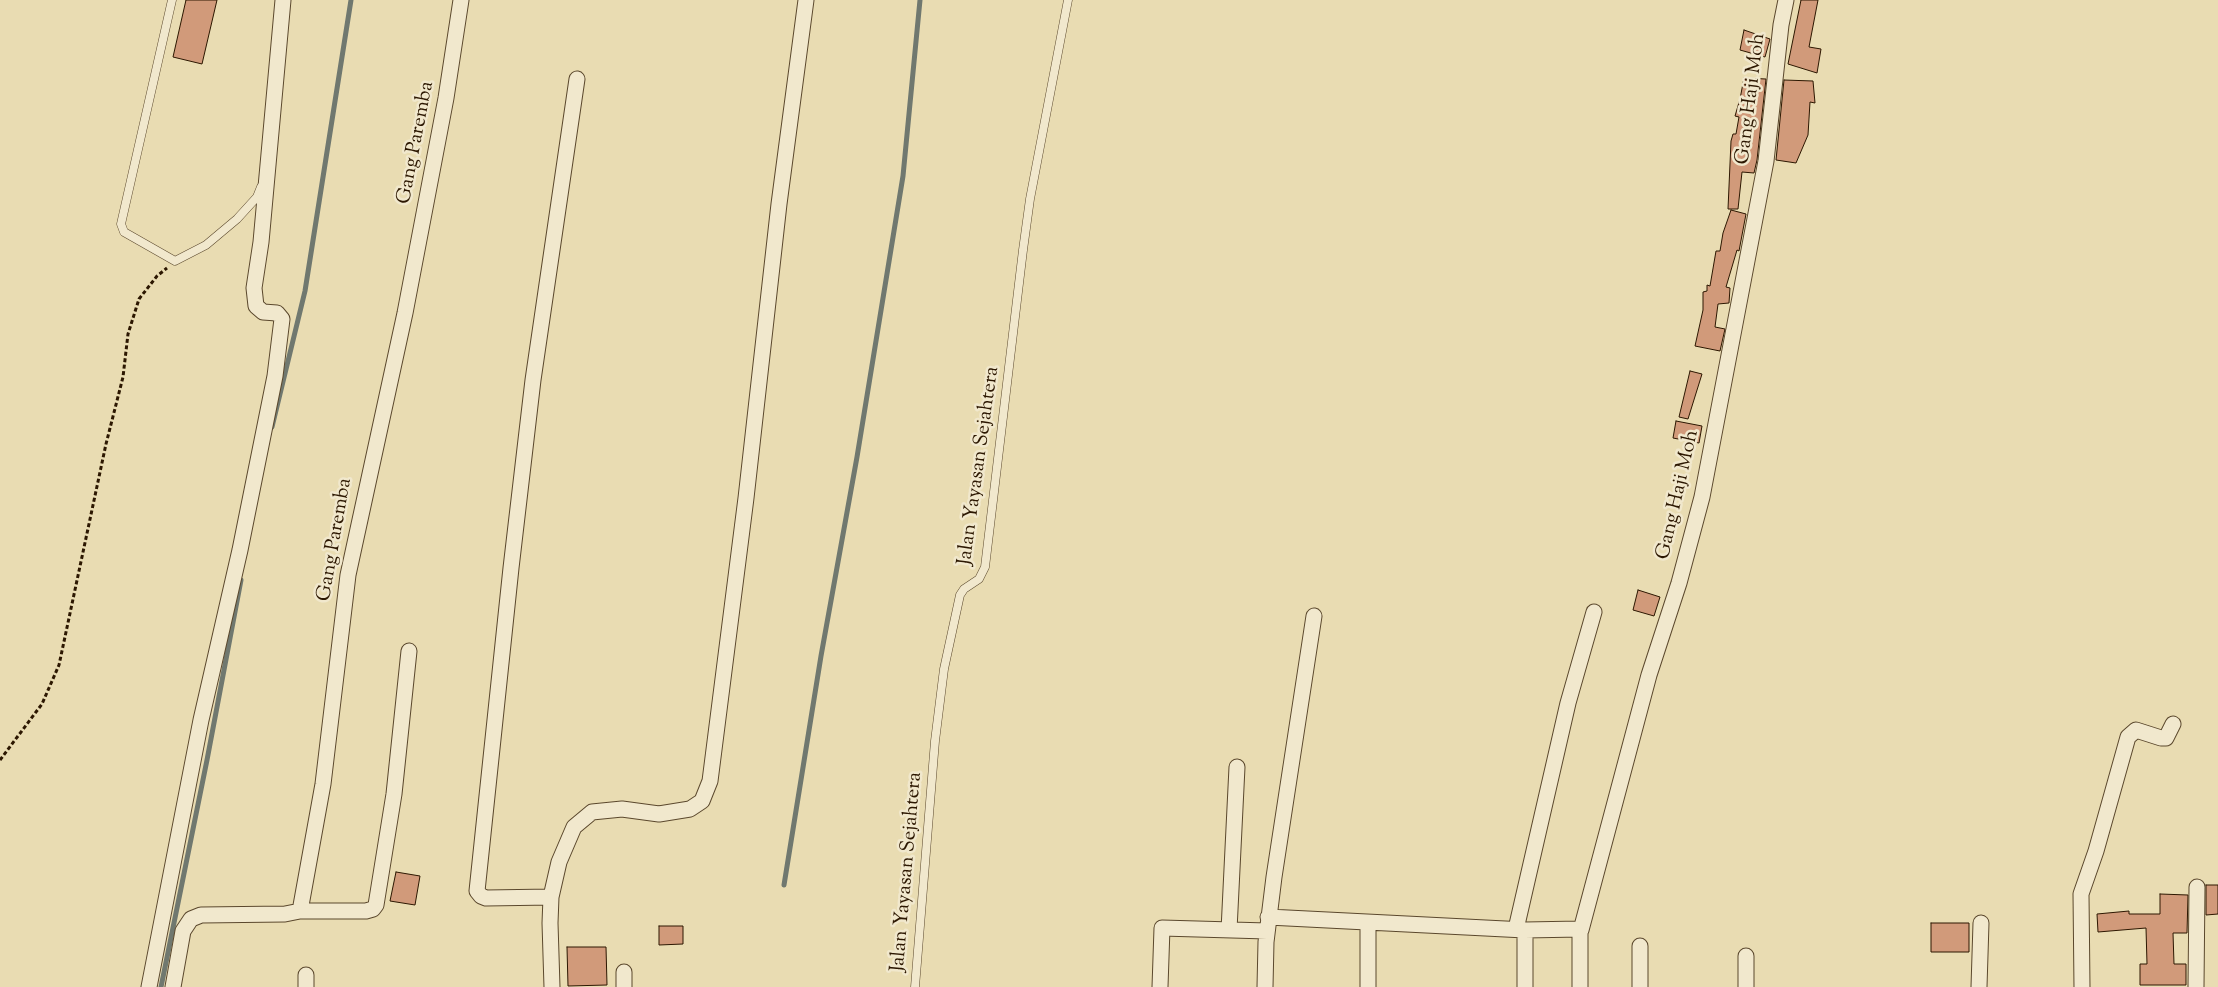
<!DOCTYPE html>
<html>
<head>
<meta charset="utf-8">
<style>
  body { margin:0 }
  canvas { display:block; background:#e9dcb2 }
</style>
</head>
<body>
<canvas width="2218" height="987"></canvas>
<script>
const ctx = document.querySelector('canvas').getContext('2d');
ctx.lineJoin = 'round';
function shape(rows) {
  const path = new Path2D();
  for (const r of rows) {
    path.moveTo(r[0], r[1]);
    for (let i = 2; i < r.length; i += 2) path.lineTo(r[i], r[i + 1]);
  }
  return path;
}
function strokePath(path, color, width, dash) {
  ctx.strokeStyle = color;
  ctx.lineWidth = width;
  ctx.lineCap = dash ? 'butt' : 'round';
  ctx.setLineDash(dash || []);
  ctx.stroke(path);
}
function fillPath(path, color) {
  ctx.fillStyle = color;
  ctx.fill(path, 'evenodd');
}
function drawText(font, color, halo, rows, align = 'center') {
  ctx.font = font + ' "Sorts Mill Goudy",serif';
  ctx.lineWidth = 5;
  ctx.setLineDash([]);
  ctx.textBaseline = 'middle';
  ctx.strokeStyle = halo;
  ctx.fillStyle = color;
  for (const [text, x, y, turn = 0] of rows) {
    ctx.save();
    ctx.translate(x, y);
    ctx.rotate((+turn || 0) * Math.PI / 180);
    ctx.textAlign = isNaN(turn) ? turn : align;
    if (halo) ctx.strokeText(text, 0, 0);
    ctx.fillText(text, 0, 0);
    ctx.restore();
  }
}
strokePath(shape([
  [272,427,305,291,351,0],
  [784,885,821,656,857,457,903,176,920,0],
  [161,987,207,760,241,580]
]), '#70786f', 5);
const building = shape([
  [186,0,217,0,202,64,173,57,186,0],
  [1801,0,1818,0,1809,47,1821,49,1817,73,1788,64,1801,0],
  [1744,30,1770,39,1765,57,1740,50,1744,30],
  [1744,78,1766,79,1757,160,1754,173,1742,172,1738,209,1728,209,1731,141,1733,134,1736,134,1739,117,1735,116,1740,99,1744,78],
  [1784,80,1813,81,1815,103,1810,102,1808,135,1796,163,1776,160,1784,80],
  [1731,210,1746,214,1739,251,1737,250,1726,287,1730,288,1729,303,1718,304,1715,327,1725,329,1720,351,1695,346,1703,310,1703,292,1707,291,1707,285,1710,286,1716,251,1720,251,1723,233,1731,210],
  [1690,371,1702,374,1688,419,1679,417,1690,371],
  [1676,421,1702,426,1699,443,1673,438,1676,421],
  [1638,590,1660,597,1654,616,1633,610,1638,590],
  [396,872,420,876,415,905,390,901,396,872],
  [2206,885,2218,885,2218,914,2206,915,2206,885],
  [2160,894,2188,895,2187,933,2173,933,2174,964,2186,964,2186,985,2140,985,2140,964,2147,964,2146,928,2098,932,2097,914,2129,911,2129,914,2160,914,2160,894],
  [1931,923,1969,923,1969,952,1931,952,1931,923],
  [659,926,683,926,683,944,659,945,659,926],
  [567,947,606,947,607,985,568,986,567,947]
]);
fillPath(building, '#d19a7a');
strokePath(building, '#2c1701', 1);
const lane = shape([
  [172,0,121,224,124,232,175,261,206,245,237,219,257,197,261,187],
  [915,987,935,741,944,669,960,595,964,589,979,579,985,567,1023,250,1030,199,1068,0]
]);
const street = shape([
  [551,897,486,898,481,896,477,891,511,568,533,380,577,79],
  [300,911,366,911,373,909,376,905,394,794,409,651],
  [1268,917,1525,930,1580,929],
  [1516,929,1568,703,1594,612],
  [1229,930,1237,767],
  [1525,930,1525,987],
  [624,972,624,987],
  [149,987,201,720,240,550,275,376,282,319,277,313,263,312,256,306,254,288,261,242,283,0],
  [173,987,183,931,191,919,201,915,285,914,300,911,323,784,348,575,405,313,446,98,461,0],
  [306,987,306,975],
  [552,987,550,923,551,897,559,862,574,827,592,812,622,809,659,814,690,809,702,801,710,781,746,498,779,204,806,0],
  [1160,987,1162,928,1267,931],
  [1265,987,1266,942,1274,877,1314,616],
  [1368,987,1368,923],
  [1580,987,1580,929,1581,930,1649,675,1679,583,1702,497,1766,161,1781,25,1786,0],
  [1640,987,1640,946],
  [1746,987,1746,956],
  [1979,987,1981,923],
  [2082,987,2081,894,2096,851,2128,737,2136,730,2161,738,2166,738,2173,724],
  [2196,987,2197,887]
]);
strokePath(lane, '#5b482d', 9);
strokePath(street, '#5b482d', 17);
strokePath(shape([
  [0,760,42,704,59,665,106,444,123,377,128,334,139,299,157,276,167,268]
]), '#2c1701', 3, [4, 2.5]);
strokePath(lane, '#f1e8cd', 8);
strokePath(street, '#f1e8cd', 15);
drawText('20px', '#2c1701', '#f1e8cd', [
  ["Gang Haji Moh",1752,99,-83],
  ["Gang Paremba",417,143,-79],
  ["Jalan Yayasan Sejahtera",980,466,-82],
  ["Gang Haji Moh",1679,495,-77],
  ["Gang Paremba",336,540,-80],
  ["Jalan Yayasan Sejahtera",908,872,-85]
]);
</script>
</body>
</html>
